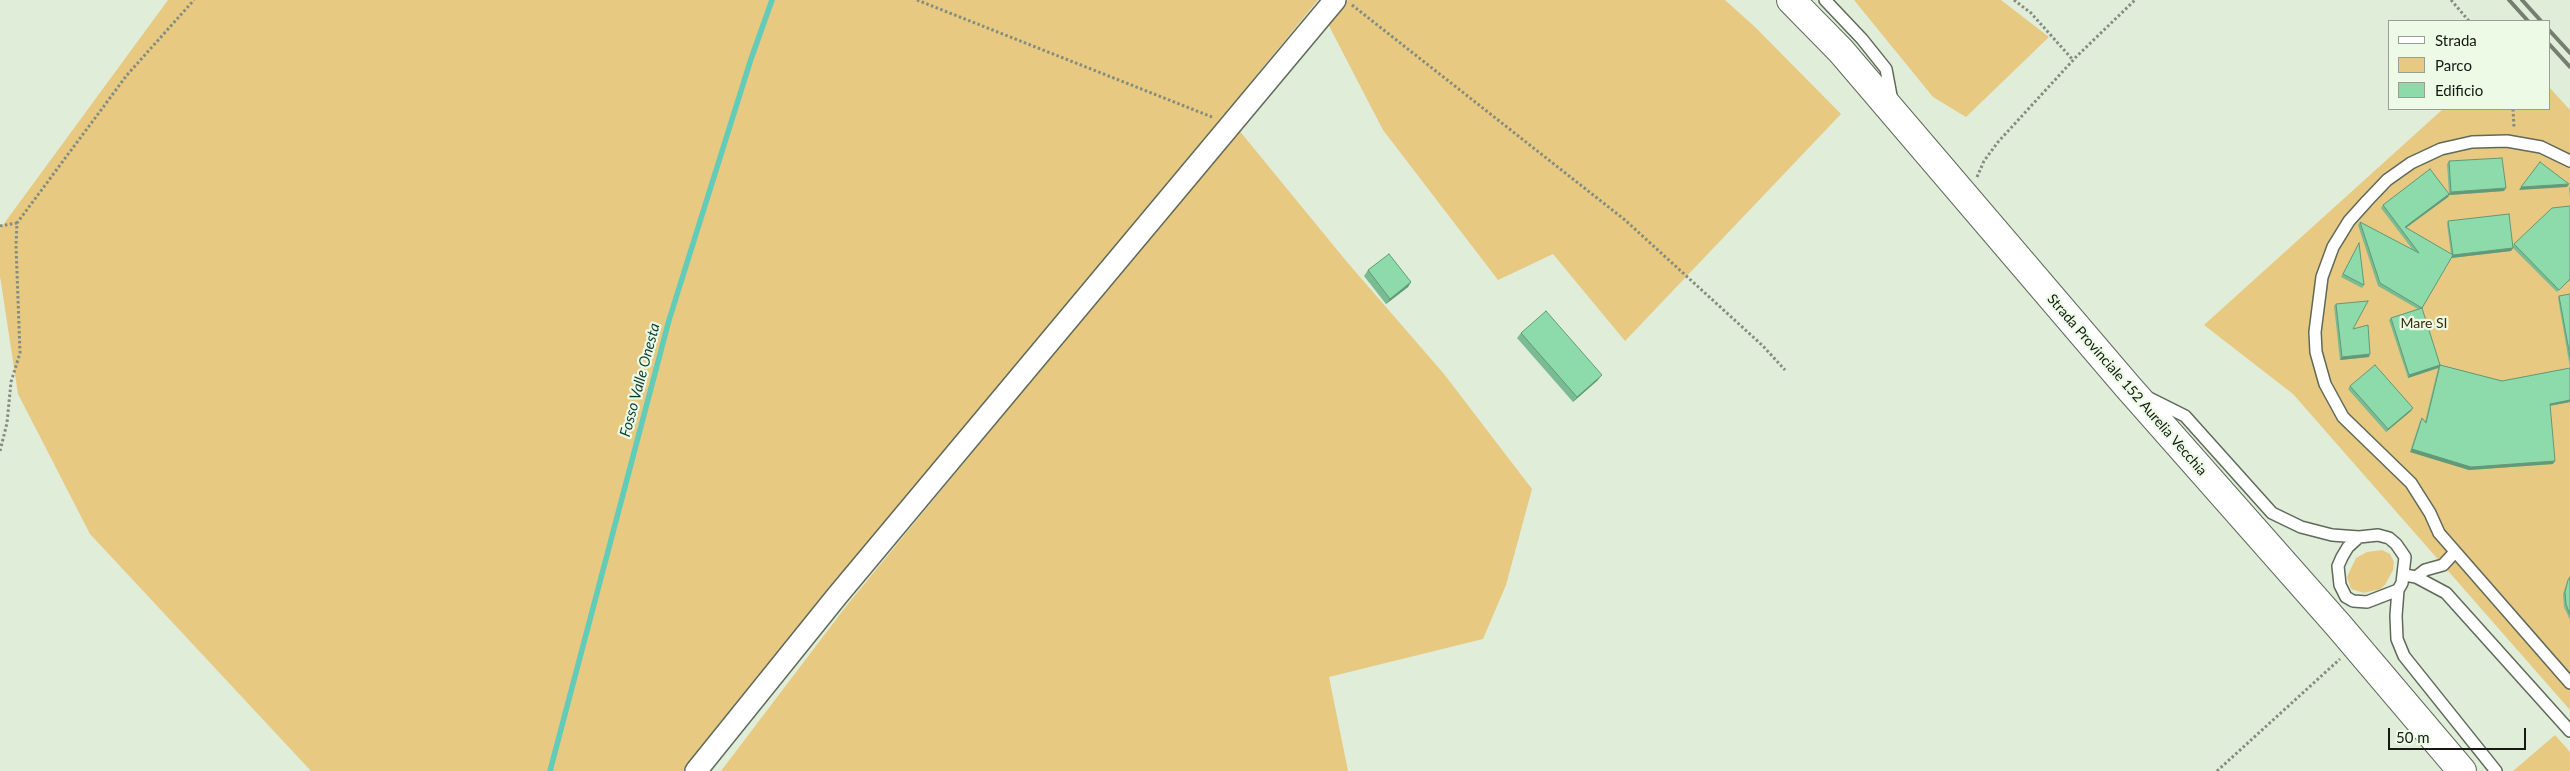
<!DOCTYPE html>
<html>
<head>
<meta charset="utf-8">
<style>
  body { margin:0 }
  #map { position:relative; width:2570px; height:771px; overflow:hidden; background:#e0edd9; font-family:Lato,sans-serif }
  canvas { display:block }
  .legend { position:absolute; left:2388px; top:20px; width:162px; height:90px; box-sizing:border-box; background:#edfae6; border:1px solid #97a091; margin:0; padding:6px 9px; list-style:none; font-size:15px; color:#151912 }
  .legend li { display:flex; align-items:center; gap:10px; height:25px }
  .legend b { width:25px; border:1px solid #97a091 }
  .scale { position:absolute; left:2388px; top:728px; width:138px; height:22px; box-sizing:border-box; border:2px solid #151912; border-top:0; padding-left:6px; font-size:15px; line-height:18px; white-space:nowrap; color:#151912; -webkit-text-stroke:4px #edfae6; paint-order:stroke }
</style>
</head>
<body>
<div id="map">
<canvas width="2570" height="771"></canvas>
<ul class="legend">
<li><b style="height:6px;background:#fff"></b>Strada</li>
<li><b style="height:14px;background:#e7c982"></b>Parco</li>
<li><b style="height:14px;background:#8ddbab"></b>Edificio</li>
</ul>
<div class="scale">50 m</div>
</div>
<script>
const ctx = document.querySelector('canvas').getContext('2d');
ctx.lineJoin = 'round';
function fillPath(path, color) {
  ctx.fillStyle = color;
  ctx.fill(path, 'evenodd');
}
function shape(rows) {
  const path = new Path2D();
  for (const r of rows) {
    path.moveTo(r[0], r[1]);
    for (let i = 2; i < r.length; i += 2) path.lineTo(r[i], r[i + 1]);
  }
  return path;
}
function strokePath(path, color, width, dash) {
  ctx.strokeStyle = color;
  ctx.lineWidth = width;
  ctx.lineCap = dash ? 'butt' : 'round';
  ctx.setLineDash(dash || []);
  ctx.stroke(path);
}
function drawText(font, color, halo, rows, align = 'center') {
  ctx.font = font + ' Lato,sans-serif';
  ctx.lineWidth = 4.5;
  ctx.setLineDash([]);
  ctx.textBaseline = 'middle';
  ctx.strokeStyle = halo;
  ctx.fillStyle = color;
  for (const [text, x, y, turn = 0] of rows) {
    ctx.save();
    ctx.translate(x, y);
    ctx.rotate((+turn || 0) * Math.PI / 180);
    ctx.textAlign = isNaN(turn) ? turn : align;
    if (halo) ctx.strokeText(text, 0, 0);
    ctx.fillText(text, 0, 0);
    ctx.restore();
  }
}
fillPath(shape([
  [168,0,1318,0,688,771,311,771,90,534,18,394,0,276,0,229],
  [1348,0,1725,0,1755,27,1841,114,1625,341,1553,254,1498,280,1383,130,1328,24],
  [1854,0,2001,0,2049,37,1966,117,1933,97],
  [2549,87,2570,110,2570,710,2293,394,2204,325,2443,109,2549,109],
  [1238,129,1347,262,1444,374,1532,489,1506,585,1483,639,1329,677,1348,771,721,771,847,605],
  [2382,550,2390,554,2394,562,2393,570,2385,585,2380,589,2364,593,2351,589,2347,577,2356,558,2367,552],
  [2555,735,2570,752,2570,771,2513,771]
]), '#e7c982');
strokePath(shape([
  [550,771,669,320,751,59,772,0]
]), '#63ccb8', 5.5);
const lane = shape([
  [1825,0,1862,39,1886,69,1892,101],
  [2570,161,2541,147,2507,141,2472,142,2441,149,2411,163,2387,180,2367,201,2349,221,2333,247,2322,277,2315,332,2316,352,2325,384,2343,417,2411,483,2430,513,2439,533,2570,683],
  [2149,398,2185,416,2272,513,2301,527,2332,535,2359,537,2378,535,2389,538,2396,544,2405,557,2402,583,2398,590,2367,602,2353,601,2346,597,2340,585,2338,566,2342,557,2348,547,2359,537],
  [2405,575,2416,577,2446,593,2570,731],
  [2416,577,2425,570,2443,565,2455,552],
  [2398,590,2396,616,2397,639,2404,656,2496,771]
]);
const street = shape([
  [696,771,837,596,1335,0]
]);
const secondary = shape([
  [1791,0,1841,51,2128,387,2339,626,2462,771]
]);
strokePath(lane, '#5f6a59', 14);
strokePath(street, '#5f6a59', 24);
strokePath(secondary, '#5f6a59', 30);
strokePath(shape([
  [917,0,1212,117],
  [2014,0,2031,13,2073,60],
  [2451,0,2469,21],
  [1352,5,1625,220,1763,346,1785,370],
  [2513,109,2514,128],
  [1977,177,1984,161,1998,142,2076,57,2135,0],
  [0,226,17,223],
  [0,451,7,423,11,382,20,353,16,245,17,223,127,75,194,0],
  [2217,771,2340,659]
]), '#838c7e', 3, [2.5, 2.5]);
strokePath(lane, '#fff', 11);
strokePath(street, '#fff', 21);
strokePath(secondary, '#fff', 28);
strokePath(shape([
  [2509,0,2528,21],
  [2522,0,2541,21],
  [2549,30,2570,53],
  [2549,44,2570,67]
]), '#767e71', 4);
fillPath(shape([
  [2449,161,2504,191,2449,195,2448,197,2406,228,2451,254,2447,224,2448,221,2513,246,2514,244,2570,206,2570,280,2557,292,2513,248,2511,251,2451,258,2422,308,2440,365,2502,381,2570,368,2558,298,2559,296,2570,294,2570,402,2550,406,2553,464,2469,470,2410,452,2420,421,2422,418,2425,422,2438,368,2408,378,2389,320,2391,318,2418,309,2378,286,2358,225,2360,222,2413,250,2381,208,2383,205,2449,193,2447,164],
  [2570,186,2570,199,2569,188],
  [2359,243,2364,285,2362,288,2341,277],
  [1368,270,1411,282,1408,287,1386,304,1364,276],
  [2336,304,2369,357,2340,360,2334,306],
  [1521,333,1598,380,1573,402,1517,338],
  [2350,386,2411,411,2386,432,2348,389],
  [2570,577,2570,620,2564,607,2563,594,2567,582]
]), '#79bc93');
fillPath(shape([
  [2569,184,2567,187,2519,190,2521,187],
  [2506,188,2504,191,2449,195,2448,197,2403,230,2405,227,2449,194,2451,192],
  [2513,248,2511,251,2451,258,2453,255],
  [1411,282,1408,287,1386,304,1390,299],
  [2370,354,2369,357,2340,360,2342,357],
  [2440,365,2438,368,2408,378,2409,375],
  [1602,375,1598,380,1573,402,1577,397],
  [2570,400,2570,402,2548,406,2550,404],
  [2413,408,2411,411,2386,432,2388,429],
  [2412,449,2555,461,2553,464,2469,470,2410,452]
]), '#639978');
const building = shape([
  [2502,158,2506,188,2451,192,2449,161,2502,158],
  [2540,162,2569,184,2521,187,2540,162],
  [2430,169,2449,194,2405,227,2453,255,2422,308,2380,283,2360,222,2419,253,2383,205,2430,169],
  [2570,206,2570,279,2559,290,2514,244,2552,208,2570,206],
  [2509,214,2513,248,2453,255,2448,221,2509,214],
  [2359,243,2364,285,2343,274,2359,243],
  [1389,254,1411,282,1390,299,1368,270,1389,254],
  [2570,294,2570,356,2559,296,2570,294],
  [2368,301,2353,329,2368,325,2370,354,2342,357,2336,304,2368,301],
  [2422,308,2440,365,2409,375,2391,318,2422,308],
  [1546,311,1602,375,1577,397,1521,333,1546,311],
  [2375,365,2413,408,2388,429,2350,386,2375,365],
  [2440,365,2502,381,2570,368,2570,400,2550,404,2555,461,2471,467,2412,449,2422,418,2426,423,2440,365],
  [2570,577,2570,615,2566,604,2565,592,2568,580,2570,577]
]);
fillPath(building, '#8ddbab');
strokePath(building, '#639978', 1);
drawText('14px', '#3b2e0c', '#edfae6', [
  ["Mare SI",2424,323]
]);
drawText('14px', '#151912', '#edfae6', [
  ["Strada Provinciale 152 Aurelia Vecchia",2127,385,49]
]);
drawText('italic 15px', '#0b3d35', '#edfae6', [
  ["Fosso Valle Onesta",640,380,-75]
]);
</script>
</body>
</html>
